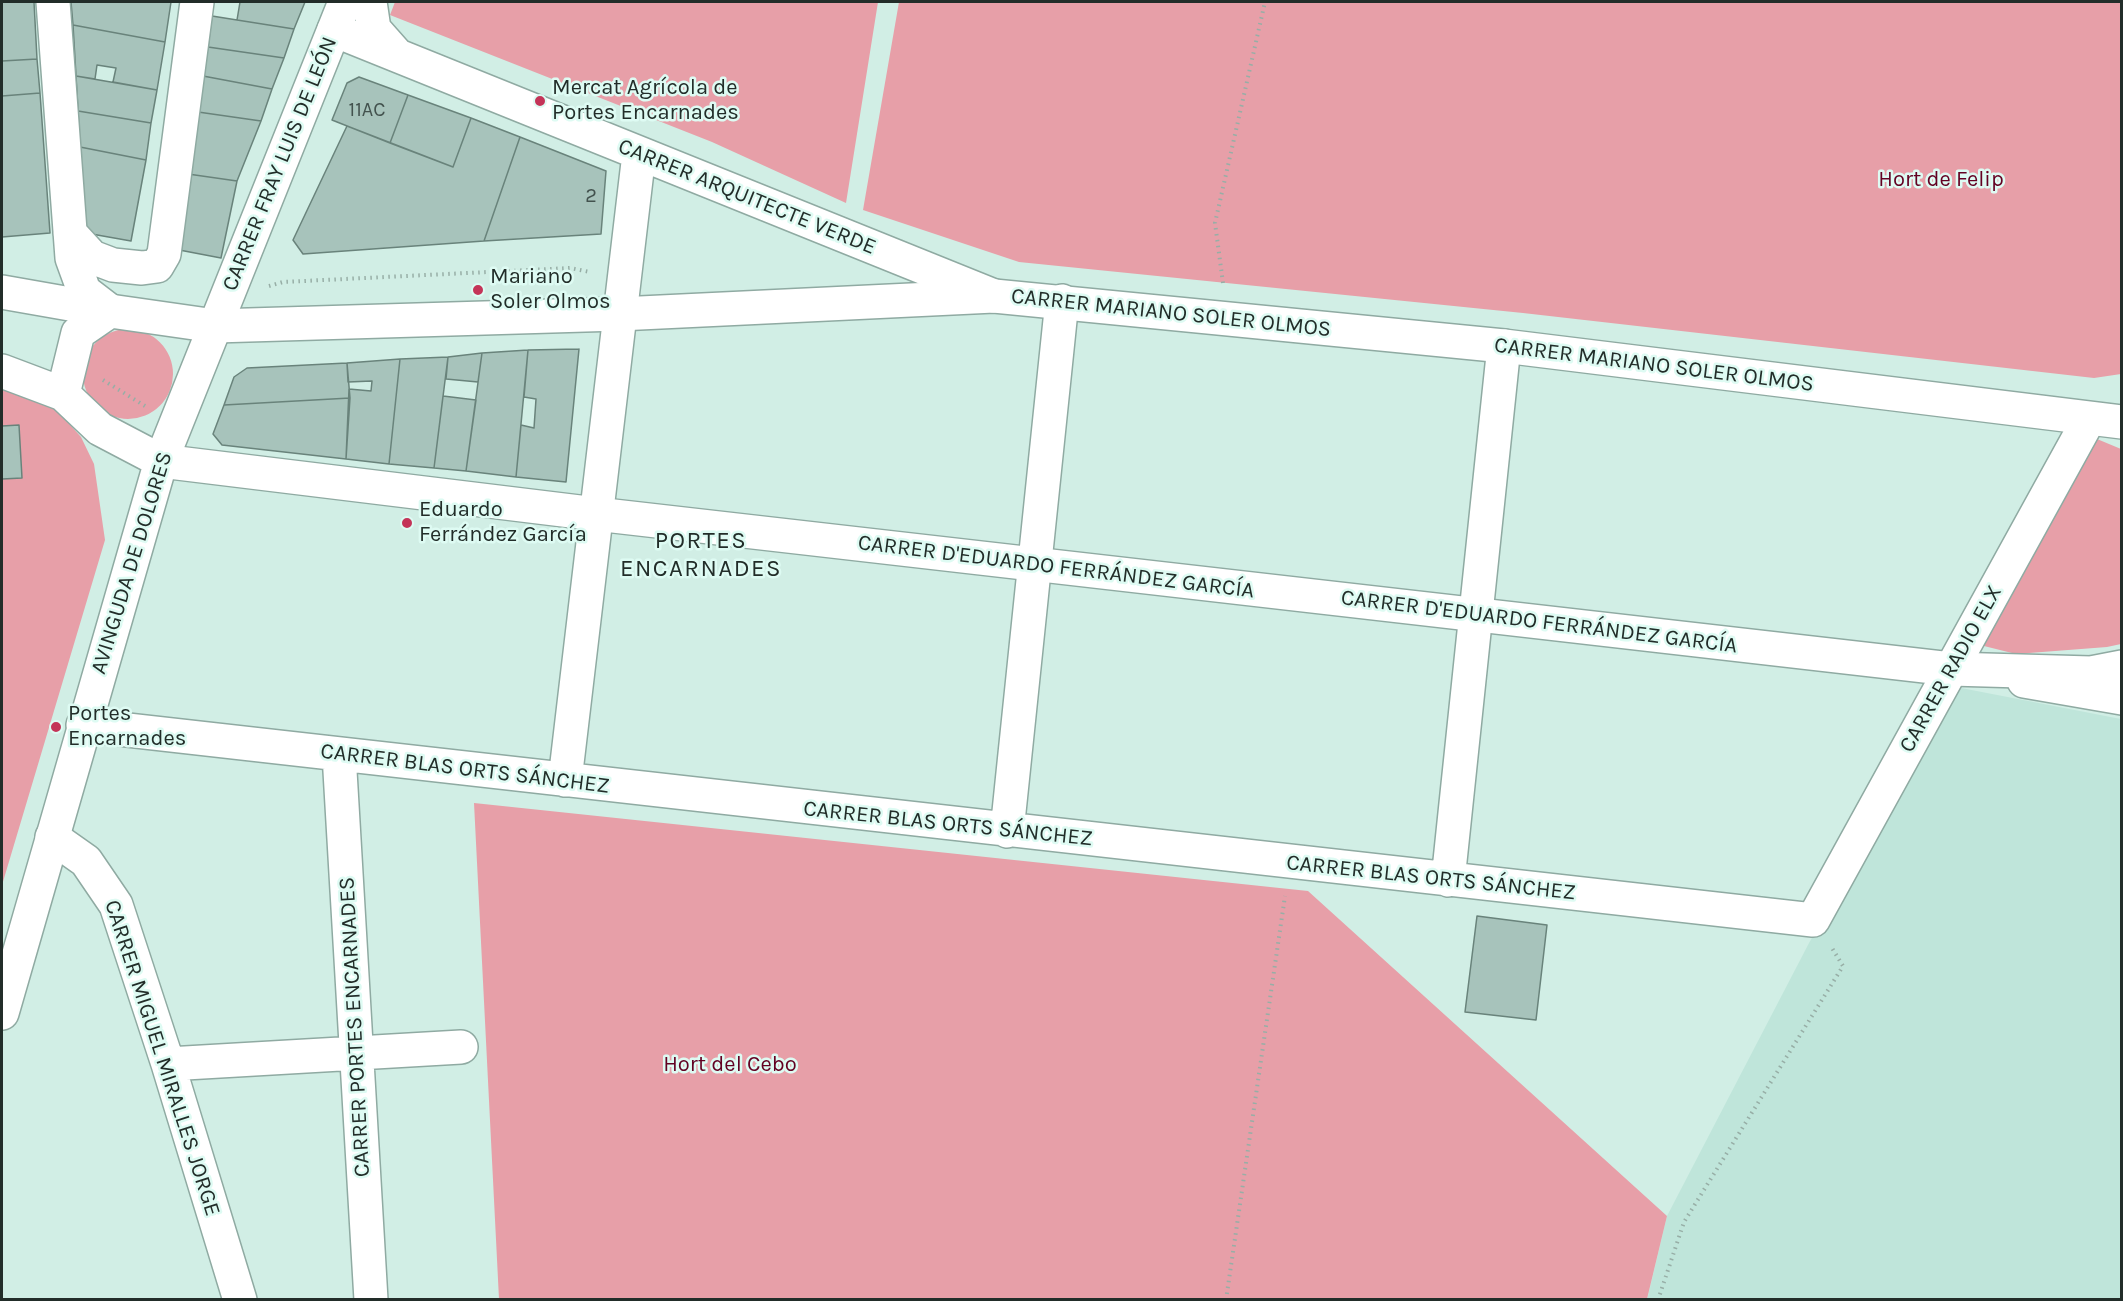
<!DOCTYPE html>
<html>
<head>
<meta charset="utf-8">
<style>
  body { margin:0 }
  #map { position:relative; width:2123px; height:1301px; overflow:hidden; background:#d1eee5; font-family:Karla,sans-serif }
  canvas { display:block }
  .frame { position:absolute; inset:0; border:3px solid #222d29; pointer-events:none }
</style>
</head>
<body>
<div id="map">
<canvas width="2123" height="1301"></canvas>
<div class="frame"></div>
</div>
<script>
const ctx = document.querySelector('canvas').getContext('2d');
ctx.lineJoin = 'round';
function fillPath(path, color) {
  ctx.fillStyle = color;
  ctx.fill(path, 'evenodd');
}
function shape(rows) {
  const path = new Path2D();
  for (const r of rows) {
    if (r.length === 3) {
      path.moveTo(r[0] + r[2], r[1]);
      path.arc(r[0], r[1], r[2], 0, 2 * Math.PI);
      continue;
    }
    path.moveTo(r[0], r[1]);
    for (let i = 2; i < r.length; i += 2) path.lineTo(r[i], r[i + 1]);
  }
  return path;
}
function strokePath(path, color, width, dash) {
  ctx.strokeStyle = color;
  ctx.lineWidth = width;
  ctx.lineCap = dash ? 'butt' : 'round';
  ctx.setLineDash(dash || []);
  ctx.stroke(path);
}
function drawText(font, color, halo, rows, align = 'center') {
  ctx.font = font + ' Karla,sans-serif';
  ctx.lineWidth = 5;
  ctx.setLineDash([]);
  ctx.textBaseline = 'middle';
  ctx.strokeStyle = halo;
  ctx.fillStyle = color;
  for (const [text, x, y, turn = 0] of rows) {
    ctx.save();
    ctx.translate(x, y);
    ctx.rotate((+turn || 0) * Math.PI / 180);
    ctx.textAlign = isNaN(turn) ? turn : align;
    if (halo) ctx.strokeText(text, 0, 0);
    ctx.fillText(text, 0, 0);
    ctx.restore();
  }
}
fillPath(shape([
  [1956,687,2121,719,2121,1299,1647,1300,1667,1216,1809,943]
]), '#bfe5da');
fillPath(shape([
  [395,2,878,2,846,203,712,142,390,15],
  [899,2,2121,2,2121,374,2094,378,1523,313,1019,262,863,210],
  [128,374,45],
  [2,386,55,408,81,437,94,464,105,540,2,885],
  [2097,439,2121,449,2121,644,2107,647,2016,654,1980,645],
  [474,803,1308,891,1667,1216,1647,1299,499,1299]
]), '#e79fa8');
const building = shape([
  [2,2,34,2,37,59,2,61,2,2],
  [71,2,171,2,165,42,73,25,71,2],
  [240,2,305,2,294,29,237,20,240,2],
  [212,16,237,20,294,29,284,58,208,47,212,16],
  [73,25,165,42,157,90,113,82,116,68,97,65,95,79,76,76,73,25],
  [208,47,284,58,272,89,203,76,208,47],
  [37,59,40,93,2,96,2,61,37,59],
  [76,76,157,90,151,123,78,111,76,76],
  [203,76,272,89,261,121,198,112,203,76],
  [359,77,408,95,390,143,332,120,347,83,359,77],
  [40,93,50,233,2,237,2,96,40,93],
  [408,95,471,118,453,167,390,143,408,95],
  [78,111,151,123,146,160,80,147,78,111],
  [198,112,261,121,237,181,188,174,198,112],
  [471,118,520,137,484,241,303,254,293,240,347,126,453,167,471,118],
  [520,137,606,171,601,234,484,241,520,137],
  [80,147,146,160,131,241,86,233,80,147],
  [188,174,237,181,221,258,174,249,188,174],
  [579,349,566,482,516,477,521,425,534,428,536,399,524,397,528,350,579,349],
  [528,350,516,477,466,471,482,353,528,350],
  [482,353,478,382,446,379,448,357,482,353],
  [448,357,434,468,389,464,400,359,448,357],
  [400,359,389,464,346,459,349,389,371,391,372,381,348,382,347,363,400,359],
  [347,363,350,398,224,405,234,377,247,368,347,363],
  [443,396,476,400,466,471,434,468,443,396],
  [350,398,346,459,222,445,213,434,224,405,350,398],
  [19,425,22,478,2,479,2,426,19,425],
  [1477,916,1547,925,1536,1020,1465,1012,1477,916]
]);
fillPath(building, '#a7c3bb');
strokePath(building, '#69837b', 1.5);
const minor = shape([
  [53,2,72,258,84,291,110,311],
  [370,2,374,29,397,55],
  [334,30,994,296],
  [70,233,92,257,113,265,142,268,157,266,164,254,197,2],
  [2024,681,2122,698],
  [83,725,1813,920,2089,419],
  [339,754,371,1300],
  [565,780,639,154],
  [1007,831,1062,301],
  [52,837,86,861,116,905,168,1064,240,1300],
  [1448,880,1504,346],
  [168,1064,461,1047]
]);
const tertiary = shape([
  [161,461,345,2]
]);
const secondary = shape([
  [2,292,110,311,215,326,619,314,994,296,1504,346,2122,422],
  [2,371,63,394,100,429,161,461,596,514,1951,669,2091,673,2122,667],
  [63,394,78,333,110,311],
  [2,1013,161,461]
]);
strokePath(minor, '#8faaa2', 36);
strokePath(tertiary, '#8faaa2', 36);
strokePath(secondary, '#8faaa2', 36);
strokePath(shape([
  [1223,283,1215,223,1265,2],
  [269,286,283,282,570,268,590,272],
  [103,380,145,406],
  [1226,1300,1285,896],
  [1658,1300,1684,1222,1843,966,1832,948]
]), '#97aea6', 4, [1.5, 4.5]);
strokePath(minor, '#fff', 33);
strokePath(tertiary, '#fff', 33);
strokePath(secondary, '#fff', 33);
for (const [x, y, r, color] of [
  [540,101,6,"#c43458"],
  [478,290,6,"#c43458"],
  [407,523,6,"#c43458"],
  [56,727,6,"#c43458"]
]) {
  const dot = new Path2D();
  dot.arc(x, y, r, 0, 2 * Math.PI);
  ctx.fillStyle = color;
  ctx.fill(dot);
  strokePath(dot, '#defbf3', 2);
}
drawText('20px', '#43524e', null, [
  ["11AC",367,110],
  ["2",591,196]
]);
drawText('22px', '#222d29', '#defbf3', [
  ["Mercat Agrícola de",552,88],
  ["Portes Encarnades",552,113],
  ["Mariano",490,277],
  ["Soler Olmos",490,302],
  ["Eduardo",419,510],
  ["Ferrández García",419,535],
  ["Portes",68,714],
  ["Encarnades",68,739]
], 'left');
drawText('22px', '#222d29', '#defbf3', [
  ["CARRER FRAY LUIS DE LEÓN",280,164,-68],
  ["CARRER ARQUITECTE VERDE",747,197,22],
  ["CARRER MARIANO SOLER OLMOS",1171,313,6],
  ["CARRER MARIANO SOLER OLMOS",1654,365,7],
  ["AVINGUDA DE DOLORES",132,563,-73],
  ["CARRER D'EDUARDO FERRÁNDEZ GARCÍA",1056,567,7],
  ["CARRER D'EDUARDO FERRÁNDEZ GARCÍA",1539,622,7],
  ["CARRER RADIO ELX",1951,669,-61],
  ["CARRER BLAS ORTS SÁNCHEZ",465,769,7],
  ["CARRER BLAS ORTS SÁNCHEZ",948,824,6],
  ["CARRER BLAS ORTS SÁNCHEZ",1431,878,6],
  ["CARRER PORTES ENCARNADES",355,1027,-93],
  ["CARRER MIGUEL MIRALLES JORGE",162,1058,72]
]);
drawText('22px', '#630122', '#defbf3', [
  ["Hort de Felip",1941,180],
  ["Hort del Cebo",730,1065]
]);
ctx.letterSpacing = '1.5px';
drawText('24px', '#222d29', '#defbf3', [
  ["PORTES",701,541],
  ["ENCARNADES",701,569]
]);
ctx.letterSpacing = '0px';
</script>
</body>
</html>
